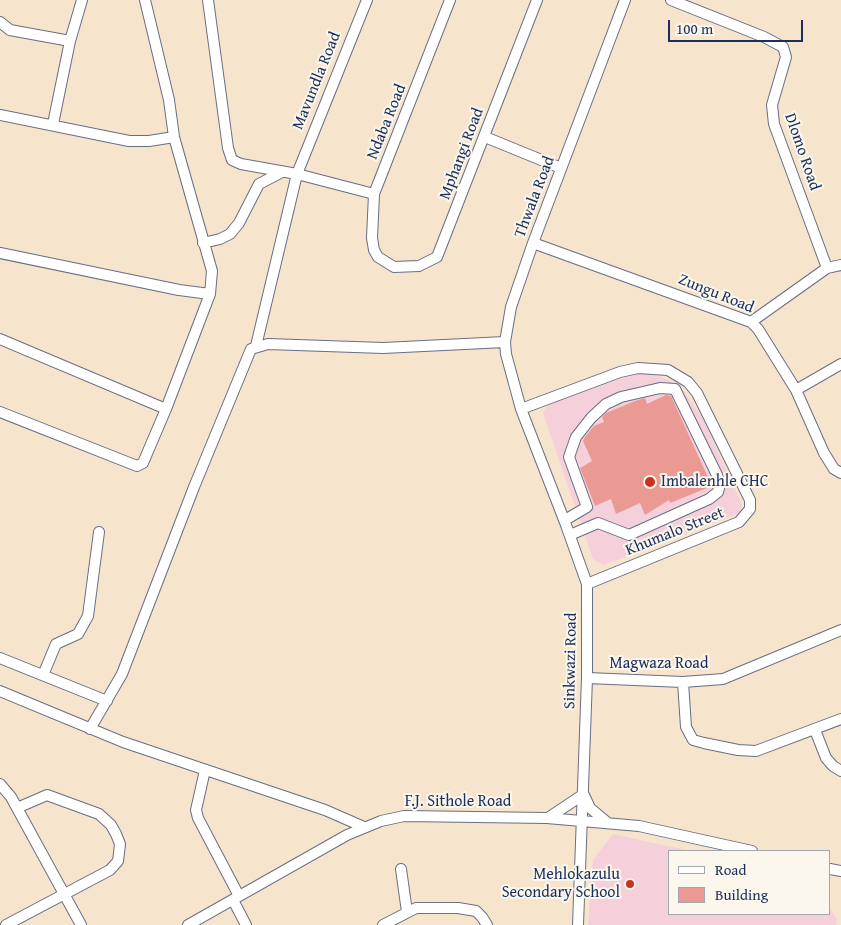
<!DOCTYPE html>
<html>
<head>
<meta charset="utf-8">
<style>
  body { margin:0 }
  #map { position:relative; width:841px; height:925px; overflow:hidden; background:#f6e4cc; font-family:"Gentium Book Plus",serif }
  canvas { display:block }
  .legend { position:absolute; left:668px; top:850px; width:162px; height:65px; box-sizing:border-box; background:#fbf7ec; border:1px solid #a1a7b3; margin:0; padding:6px 9px; list-style:none; font-size:15px; color:#1b2f5e }
  .legend li { display:flex; align-items:center; gap:10px; height:25px }
  .legend b { width:25px; border:1px solid #a1a7b3 }
  .scale { position:absolute; left:668px; top:20px; width:135px; height:22px; box-sizing:border-box; border:2px solid #1b2f5e; border-top:0; padding-left:6px; font-size:15px; line-height:18px; white-space:nowrap; color:#1b2f5e; -webkit-text-stroke:4px #fbf7ec; paint-order:stroke }
</style>
</head>
<body>
<div id="map">
<canvas width="841" height="925"></canvas>
<ul class="legend">
<li><b style="height:6px;background:#fff"></b>Road</li>
<li><b style="height:14px;background:#eb9a93"></b>Building</li>
</ul>
<div class="scale">100 m</div>
</div>
<script>
const ctx = document.querySelector('canvas').getContext('2d');
ctx.lineJoin = 'round';
function fillPath(path, color) {
  ctx.fillStyle = color;
  ctx.fill(path, 'evenodd');
}
function shape(rows) {
  const path = new Path2D();
  for (const r of rows) {
    path.moveTo(r[0], r[1]);
    for (let i = 2; i < r.length; i += 2) path.lineTo(r[i], r[i + 1]);
  }
  return path;
}
function strokePath(path, color, width, dash) {
  ctx.strokeStyle = color;
  ctx.lineWidth = width;
  ctx.lineCap = dash ? 'butt' : 'round';
  ctx.setLineDash(dash || []);
  ctx.stroke(path);
}
function drawText(font, color, halo, rows, align = 'center') {
  ctx.font = font + ' "Gentium Book Plus",serif';
  ctx.lineWidth = 4;
  ctx.setLineDash([]);
  ctx.textBaseline = 'middle';
  ctx.strokeStyle = halo;
  ctx.fillStyle = color;
  for (const [text, x, y, turn = 0] of rows) {
    ctx.save();
    ctx.translate(x, y);
    ctx.rotate((+turn || 0) * Math.PI / 180);
    ctx.textAlign = isNaN(turn) ? turn : align;
    if (halo) ctx.strokeText(text, 0, 0);
    ctx.fillText(text, 0, 0);
    ctx.restore();
  }
}
fillPath(shape([
  [641,371,651,373,670,381,679,385,686,394,703,419,742,504,740,513,604,565,593,559,543,413,548,405],
  [613,834,690,851,670,851,670,914,830,914,830,908,837,919,836,925,588,925,593,860]
]), '#f5cfda');
fillPath(shape([
  [666,395,671,396,712,486,670,503,669,500,645,515,640,503,616,514,611,499,595,506,580,468,592,461,583,441,585,437,594,426,604,422,602,417,606,413,635,401,645,398,647,404]
]), '#eb9a93');
const minor = shape([
  [208,0,228,148,232,160,241,164,297,174,374,194],
  [450,0,374,194,372,238,374,250,378,257,394,267,419,266,437,257,537,0],
  [671,0,764,37,783,47,786,57,772,105,774,124,827,268],
  [0,22,10,30,70,41],
  [0,115,129,141,149,141,174,137],
  [53,124,70,41,82,0],
  [485,137,561,168],
  [203,243,220,239,230,234,239,223,259,184,282,172],
  [533,243,751,322,758,329,796,390,824,453,834,469,841,473],
  [0,253,179,290,210,294],
  [751,322,827,268,841,265],
  [0,339,166,409,210,294,212,271,174,137,169,100,145,0],
  [256,346,297,174,367,0],
  [796,390,841,364],
  [521,409,620,372,638,368,668,370,688,382,697,393,750,500,750,509,739,522,587,584],
  [0,412,137,466,143,463,166,409],
  [565,520,587,507,569,457,576,437,591,418,606,404,621,397,660,388,675,389,717,475,720,484,718,492,709,499,629,535,598,523,570,535],
  [0,658,107,701],
  [43,675,56,644,78,634,88,616,99,532],
  [587,678,683,682,723,679,841,630],
  [683,682,686,727,693,740,704,743,738,750,756,751,841,719],
  [0,691,123,742,325,810,364,827],
  [90,729,122,674,194,487,251,349,268,344,383,348,505,342],
  [815,730,826,758,833,766,841,771],
  [205,770,196,810,198,818,239,896],
  [0,784,11,797,81,925],
  [584,795,590,808,608,823],
  [548,818,581,796],
  [401,869,407,912],
  [830,869,841,871],
  [233,900,246,925],
  [6,925,110,870,118,861,119,853,120,844,116,834,111,825,99,814,47,795,17,808],
  [188,925,347,835,381,821,404,816,547,818,639,826,752,851],
  [383,925,416,908,458,908,476,911,482,917,487,925],
  [578,925,587,678,587,584,566,525,521,409,506,354,505,342,511,307,533,243,625,0]
]);
strokePath(minor, '#686e84', 12);
strokePath(minor, '#fff', 10);
for (const [x, y, r, color] of [
  [650,482,6,"#c8321e"],
  [630,884,5,"#c8321e"]
]) {
  const dot = new Path2D();
  dot.arc(x, y, r, 0, 2 * Math.PI);
  ctx.fillStyle = color;
  ctx.fill(dot);
  strokePath(dot, '#fbf7ec', 2);
}
drawText('16px', '#1b2f5e', '#fbf7ec', [
  ["Mavundla Road",317,81,-68],
  ["Ndaba Road",387,122,-68],
  ["Dlomo Road",802,152,71],
  ["Mphangi Road",462,154,-69],
  ["Thwala Road",535,197,-69],
  ["Zungu Road",716,294,22],
  ["Khumalo Street",675,532,-22],
  ["Sinkwazi Road",571,661,-89],
  ["Magwaza Road",659,664],
  ["F.J. Sithole Road",458,802]
]);
drawText('16px', '#1b2f5e', '#fbf7ec', [
  ["Imbalenhle CHC",661,482],
  ["Mehlokazulu",620,875,"right"],
  ["Secondary School",620,893,"right"]
], 'left');
</script>
</body>
</html>
